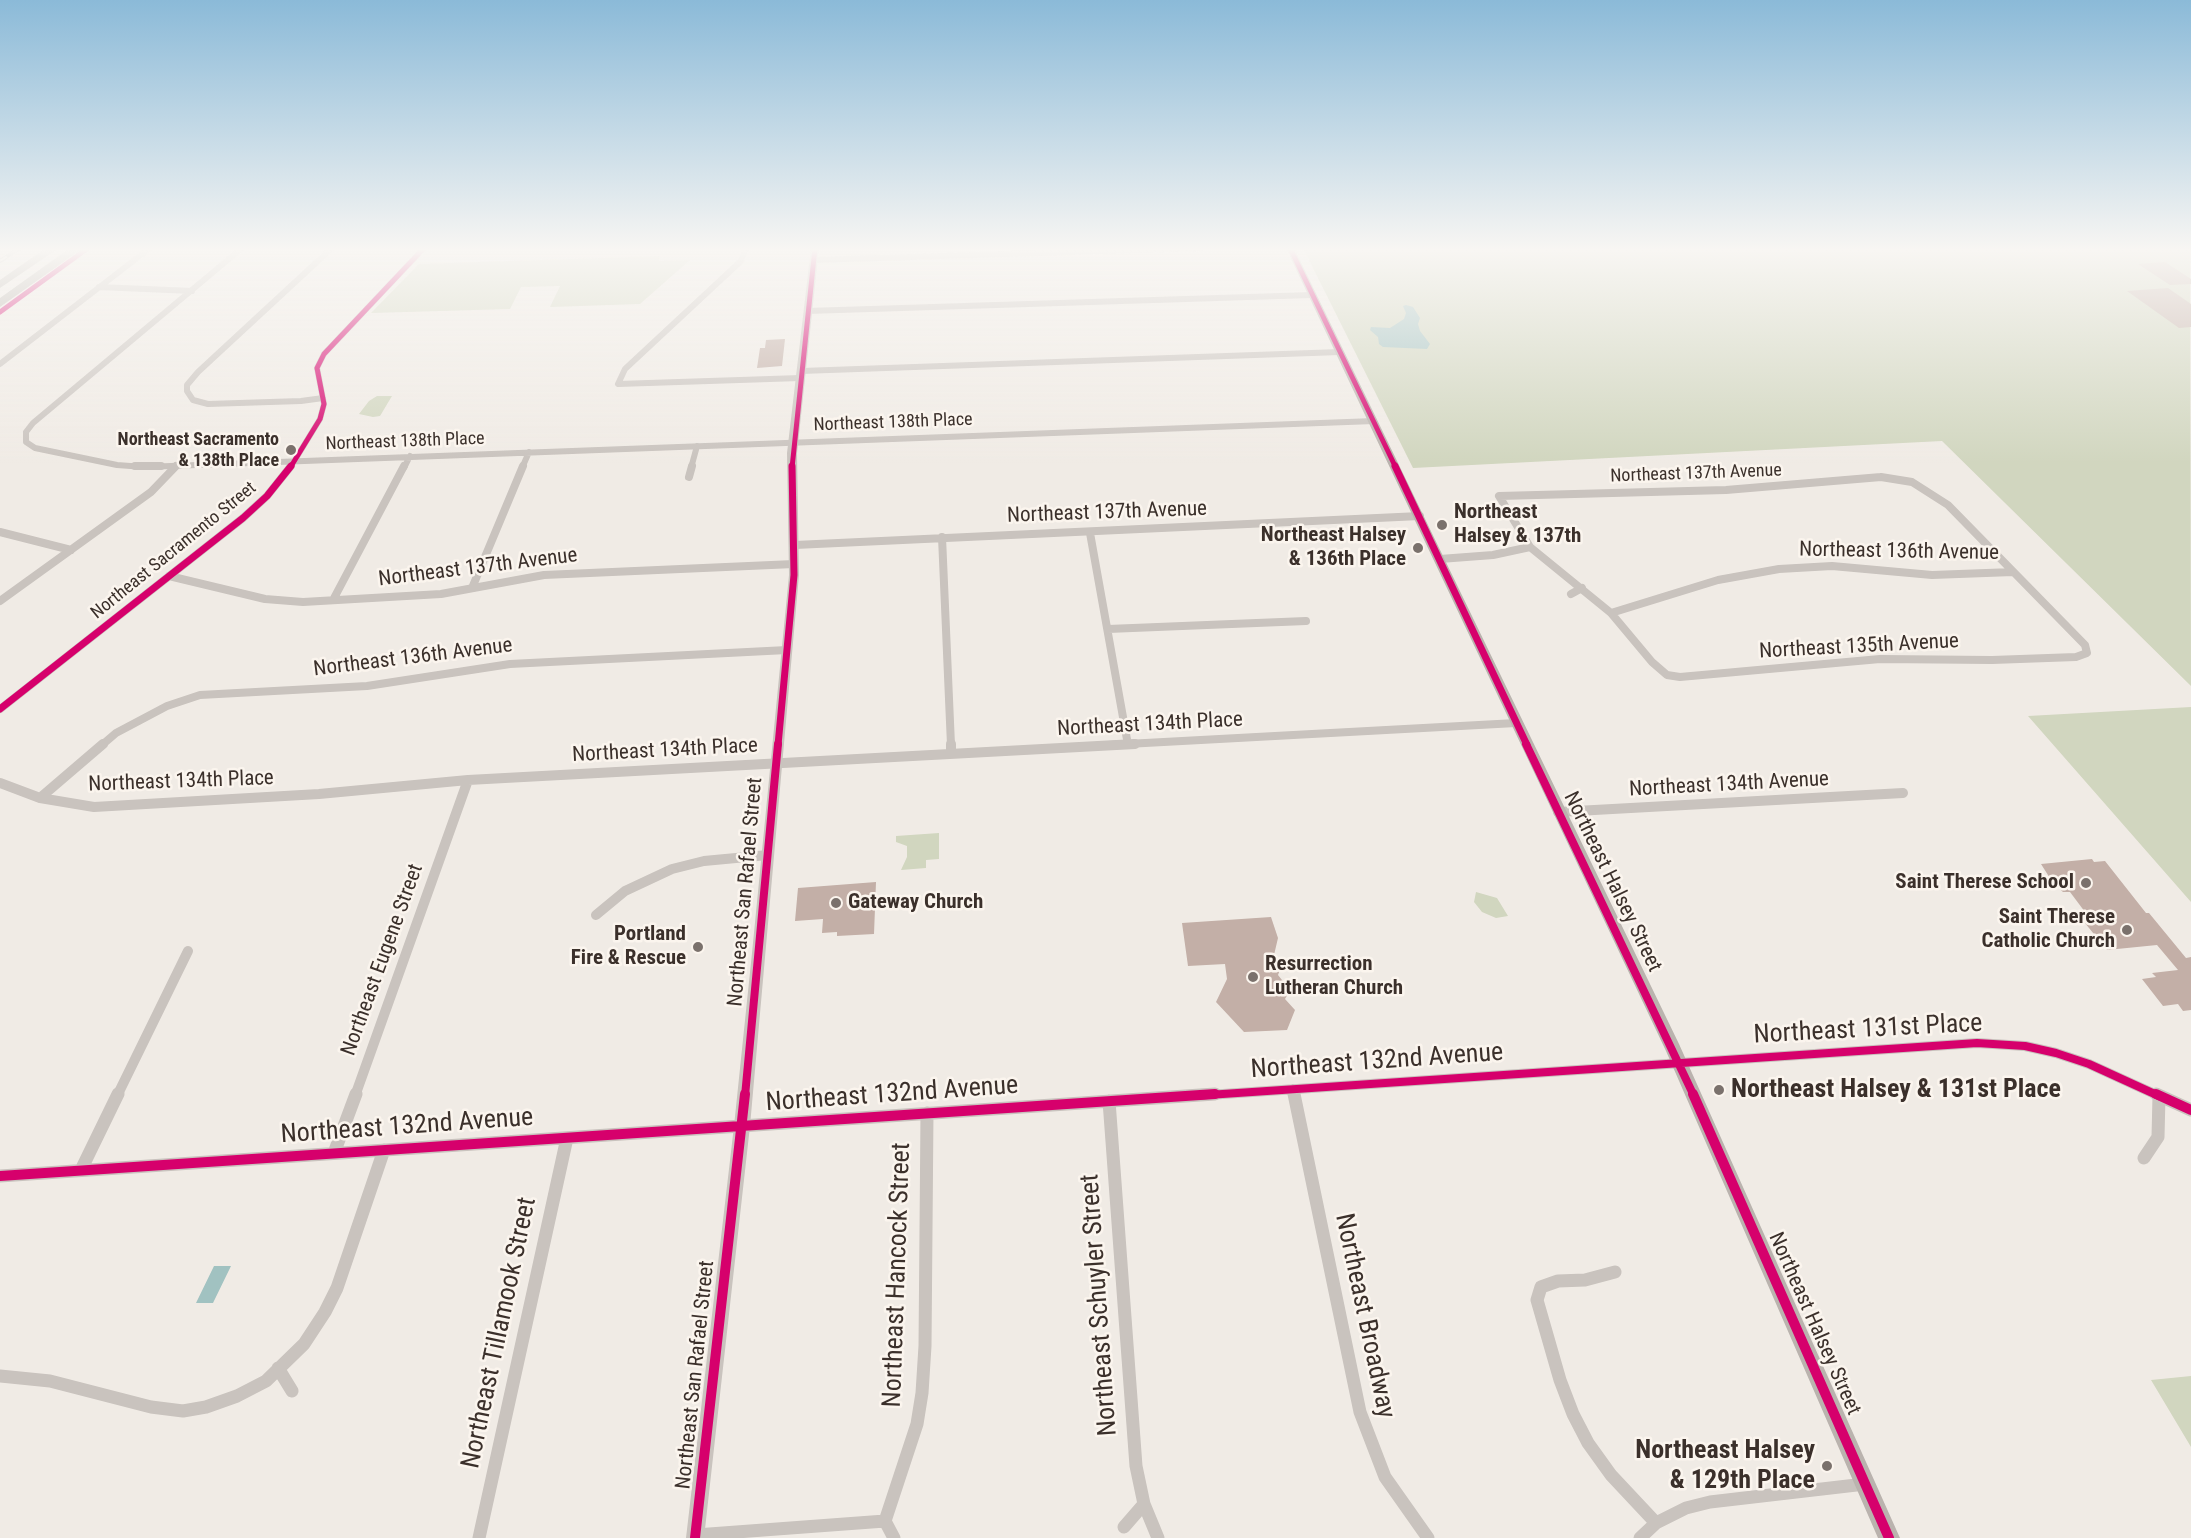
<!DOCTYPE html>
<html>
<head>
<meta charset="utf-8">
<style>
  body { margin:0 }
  canvas { display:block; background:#f0ebe5 }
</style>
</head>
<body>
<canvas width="2191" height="1538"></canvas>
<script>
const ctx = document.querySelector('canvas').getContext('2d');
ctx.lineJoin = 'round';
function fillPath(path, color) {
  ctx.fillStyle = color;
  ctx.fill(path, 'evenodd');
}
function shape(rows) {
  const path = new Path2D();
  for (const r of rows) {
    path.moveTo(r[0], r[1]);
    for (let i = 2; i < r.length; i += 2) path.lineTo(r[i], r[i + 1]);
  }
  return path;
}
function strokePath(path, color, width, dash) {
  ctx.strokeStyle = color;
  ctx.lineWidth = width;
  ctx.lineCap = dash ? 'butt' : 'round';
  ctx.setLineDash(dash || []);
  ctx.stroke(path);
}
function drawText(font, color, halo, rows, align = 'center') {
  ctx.font = font + ' "Roboto Condensed",sans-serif';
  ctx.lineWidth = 5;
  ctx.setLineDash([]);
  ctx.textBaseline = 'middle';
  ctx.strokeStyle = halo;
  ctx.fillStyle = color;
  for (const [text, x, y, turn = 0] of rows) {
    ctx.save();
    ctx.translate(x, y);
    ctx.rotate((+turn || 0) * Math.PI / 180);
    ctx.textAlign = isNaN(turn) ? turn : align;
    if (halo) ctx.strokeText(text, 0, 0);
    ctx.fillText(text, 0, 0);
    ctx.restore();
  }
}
fillPath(shape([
  [1303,248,2190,248,2191,686,1942,441,1413,468],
  [660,256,659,261,690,260,640,304,550,307,560,286,521,287,510,309,371,313,419,264],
  [377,396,392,396,380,416,373,417,359,414,369,401],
  [2191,707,2191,902,2028,716],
  [939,833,939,859,926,860,926,868,901,870,907,857,907,846,896,842,896,836],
  [1476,892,1497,898,1508,916,1496,918,1482,912,1474,902],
  [2191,1376,2191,1447,2151,1380]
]), '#d1d6bf');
fillPath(shape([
  [1406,305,1413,307,1420,318,1418,324,1420,331,1430,344,1427,349,1383,347,1379,344,1378,337,1370,330,1371,327,1390,328,1404,319,1406,313,1403,306],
  [214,1266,231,1266,213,1303,196,1303]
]), '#a1c2c1');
fillPath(shape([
  [2165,262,2191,279,2191,284,2170,285,2138,264],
  [2168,288,2191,304,2191,327,2179,328,2127,291],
  [785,339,782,366,757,368,760,348,765,348,766,340],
  [2092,859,2094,862,2105,861,2146,913,2149,913,2186,958,2191,957,2191,1010,2183,1011,2178,1004,2163,1006,2142,979,2156,977,2152,973,2178,970,2157,945,2107,950,2080,917,2088,916,2070,892,2063,892,2053,883,2041,864],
  [876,882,874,934,837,936,837,932,822,933,823,919,795,921,798,888],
  [1271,917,1278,938,1274,955,1282,964,1278,975,1290,990,1285,999,1295,1010,1287,1030,1244,1032,1216,1002,1227,979,1225,964,1188,966,1182,923]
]), '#c3afa7');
strokePath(shape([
  [242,248,33,423,26,432,26,442,35,448,117,465,144,467,1374,421],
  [746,248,741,261,625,369,618,384,800,378],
  [813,260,1201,248],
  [99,287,192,291],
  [807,311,1312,295],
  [0,364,150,248],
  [801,371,1340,352],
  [323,398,301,401,208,404,193,400,187,391,187,385,198,372,332,248],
  [175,468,176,466],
  [290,468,320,419,324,404,317,368,324,354,424,248],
  [404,468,410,456],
  [522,468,529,452],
  [691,468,697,446]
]), '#c9c3be', 6);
strokePath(shape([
  [135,466,161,466],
  [689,477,692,466],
  [1881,477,1912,482,1948,505,2085,645,2087,653,2076,657,1992,660,1880,659,1680,677,1667,675,1652,662,1611,613,1530,547,1499,496,1726,490,1881,477],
  [0,532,71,550],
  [1090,533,1128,745],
  [942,537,951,745],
  [795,545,1420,516],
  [1440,559,1493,555,1530,547],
  [169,576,265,599,303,602,441,594,544,575,794,564],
  [472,588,523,466],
  [1571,594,1582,588],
  [333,600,404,466],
  [0,601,151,492,176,466],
  [1611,613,1718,580,1779,569,1832,566,1932,575,2013,572],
  [1108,629,1306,621],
  [0,709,243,518,267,496,291,466],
  [102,745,116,733,167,706,200,695,367,686,510,664,787,650],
  [1108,745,1516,723]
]), '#c9c3be', 8);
strokePath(shape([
  [951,744,951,754],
  [0,783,40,798,94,807,319,794,468,780,1135,744],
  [40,798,103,744],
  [1558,812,1903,793],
  [596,915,625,891,672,869,704,861,768,855],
  [1293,1089,1294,1096],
  [117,1096,188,951],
  [355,1096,468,780],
  [1193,1096,1977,1043,2025,1046,2056,1053,2089,1064,2159,1096]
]), '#c9c3be', 10);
strokePath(shape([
  [1294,1094,1360,1412,1385,1477,1428,1538],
  [2156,1094,2191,1110],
  [1109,1101,1136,1466,1144,1504,1158,1538],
  [334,1153,356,1094],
  [2144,1158,2158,1137,2159,1096],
  [81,1170,118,1094],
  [0,1176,1215,1094],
  [1615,1272,1585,1280,1558,1281,1541,1287,1537,1300,1560,1380,1573,1414,1588,1443,1611,1475,1656,1523],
  [278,1368,292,1391],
  [0,1376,50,1381,151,1407,183,1411,206,1407,237,1396,266,1381,304,1344,325,1312,337,1288,384,1150],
  [1124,1527,1144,1504],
  [696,1535,885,1521],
  [479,1538,567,1138],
  [894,1538,885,1521,917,1424,922,1393,925,1346,927,1113],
  [1640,1538,1656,1523,1686,1508,1710,1502,1865,1484]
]), '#c9c3be', 13);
fillPath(shape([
  [811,248,819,248,797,453,799,575,750,1126,704,1538,686,1538,734,1126,752,953,789,575,787,453,811,248]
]), '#c9c3be');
fillPath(shape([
  [1286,248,1294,248,1679,1044,1900,1538,1878,1538,1666,1051,1286,248]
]), '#bab3ae');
fillPath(shape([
  [46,248,59,248,0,288,0,280,46,248],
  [70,248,83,248,0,307,0,298,70,248]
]), '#afaaa4');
const rail = shape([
  [0,261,20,248]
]);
strokePath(rail, '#b1aca8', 4);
strokePath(rail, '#fbf5ee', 2, [8]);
strokePath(shape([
  [1290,248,1396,468],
  [0,312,88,248],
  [290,468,320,419,324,404,317,368,324,354,424,248],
  [792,468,815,248]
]), '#d6006c', 5);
strokePath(shape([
  [1395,466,1527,745],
  [0,709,243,518,267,496,291,466],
  [778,745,794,575,792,466]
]), '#d6006c', 7);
strokePath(shape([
  [1526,744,1694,1096],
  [745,1096,778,744],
  [1193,1096,1977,1043,2025,1046,2056,1053,2089,1064,2159,1096]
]), '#d6006c', 8);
strokePath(shape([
  [1693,1094,1889,1538],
  [2156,1094,2191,1110],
  [0,1176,1215,1094],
  [695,1538,745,1094]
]), '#d6006c', 10);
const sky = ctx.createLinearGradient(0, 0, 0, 463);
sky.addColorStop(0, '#8bbad8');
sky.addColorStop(0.54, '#f8f6f3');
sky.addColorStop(1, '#f8f6f300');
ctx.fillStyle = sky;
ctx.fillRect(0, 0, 2191, 463);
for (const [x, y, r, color] of [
  [291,450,6,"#7a716c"],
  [1442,525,6,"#7a716c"],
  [1418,548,6,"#7a716c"],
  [2086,883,6,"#7a716c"],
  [836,903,6,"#7a716c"],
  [2127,930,6,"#7a716c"],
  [698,947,6,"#7a716c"],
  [1253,977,6,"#7a716c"],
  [1719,1090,6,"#7a716c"],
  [1827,1466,6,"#7a716c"]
]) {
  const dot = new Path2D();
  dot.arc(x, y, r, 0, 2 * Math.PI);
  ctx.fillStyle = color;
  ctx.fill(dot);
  strokePath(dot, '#fbf5ee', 2);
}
drawText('18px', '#3b302b', '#fbf5ee', [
  ["Northeast 138th Place",893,423,-2],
  ["Northeast 138th Place",405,442,-2],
  ["Northeast 137th Avenue",1696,474,-2],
  ["Northeast Sacramento Street",174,551,-39]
]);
drawText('bold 18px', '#3b302b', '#fbf5ee', [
  ["Northeast Sacramento",279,440],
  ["& 138th Place",279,461]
], 'right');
drawText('21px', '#3b302b', '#fbf5ee', [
  ["Northeast 137th Avenue",1107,513,-2],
  ["Northeast 136th Avenue",1899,552,1],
  ["Northeast 137th Avenue",478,568,-7],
  ["Northeast 135th Avenue",1859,647,-3],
  ["Northeast 136th Avenue",413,658,-7],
  ["Northeast 134th Place",1150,725,-3],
  ["Northeast 134th Place",665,751,-3],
  ["Northeast 134th Place",181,782,-2],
  ["Northeast 134th Avenue",1729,785,-3],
  ["Northeast Halsey Street",1612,882,64],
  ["Northeast San Rafael Street",746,892,-85],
  ["Northeast Eugene Street",383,960,-70],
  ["Northeast Halsey Street",1814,1324,66],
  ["Northeast San Rafael Street",696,1375,-84]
]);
drawText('bold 21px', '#3b302b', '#fbf5ee', [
  ["Northeast",1454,513,"left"],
  ["Halsey & 137th",1454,537,"left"],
  ["Northeast Halsey",1406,536],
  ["& 136th Place",1406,560],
  ["Saint Therese School",2074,883],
  ["Gateway Church",848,903,"left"],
  ["Saint Therese",2115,918],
  ["Catholic Church",2115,942],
  ["Portland",686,935],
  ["Fire & Rescue",686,959],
  ["Resurrection",1265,965,"left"],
  ["Lutheran Church",1265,989,"left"]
], 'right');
drawText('26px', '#3b302b', '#fbf5ee', [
  ["Northeast 131st Place",1868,1030,-3],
  ["Northeast 132nd Avenue",1377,1062,-4],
  ["Northeast 132nd Avenue",892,1095,-4],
  ["Northeast 132nd Avenue",407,1127,-4],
  ["Northeast Hancock Street",898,1275,-88],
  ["Northeast Schuyler Street",1100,1305,-94],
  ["Northeast Broadway",1364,1316,78],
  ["Northeast Tillamook Street",500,1333,-78]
]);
drawText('bold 26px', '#3b302b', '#fbf5ee', [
  ["Northeast Halsey & 131st Place",1731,1090],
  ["Northeast Halsey",1815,1451,"right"],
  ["& 129th Place",1815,1481,"right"]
], 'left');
</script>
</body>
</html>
